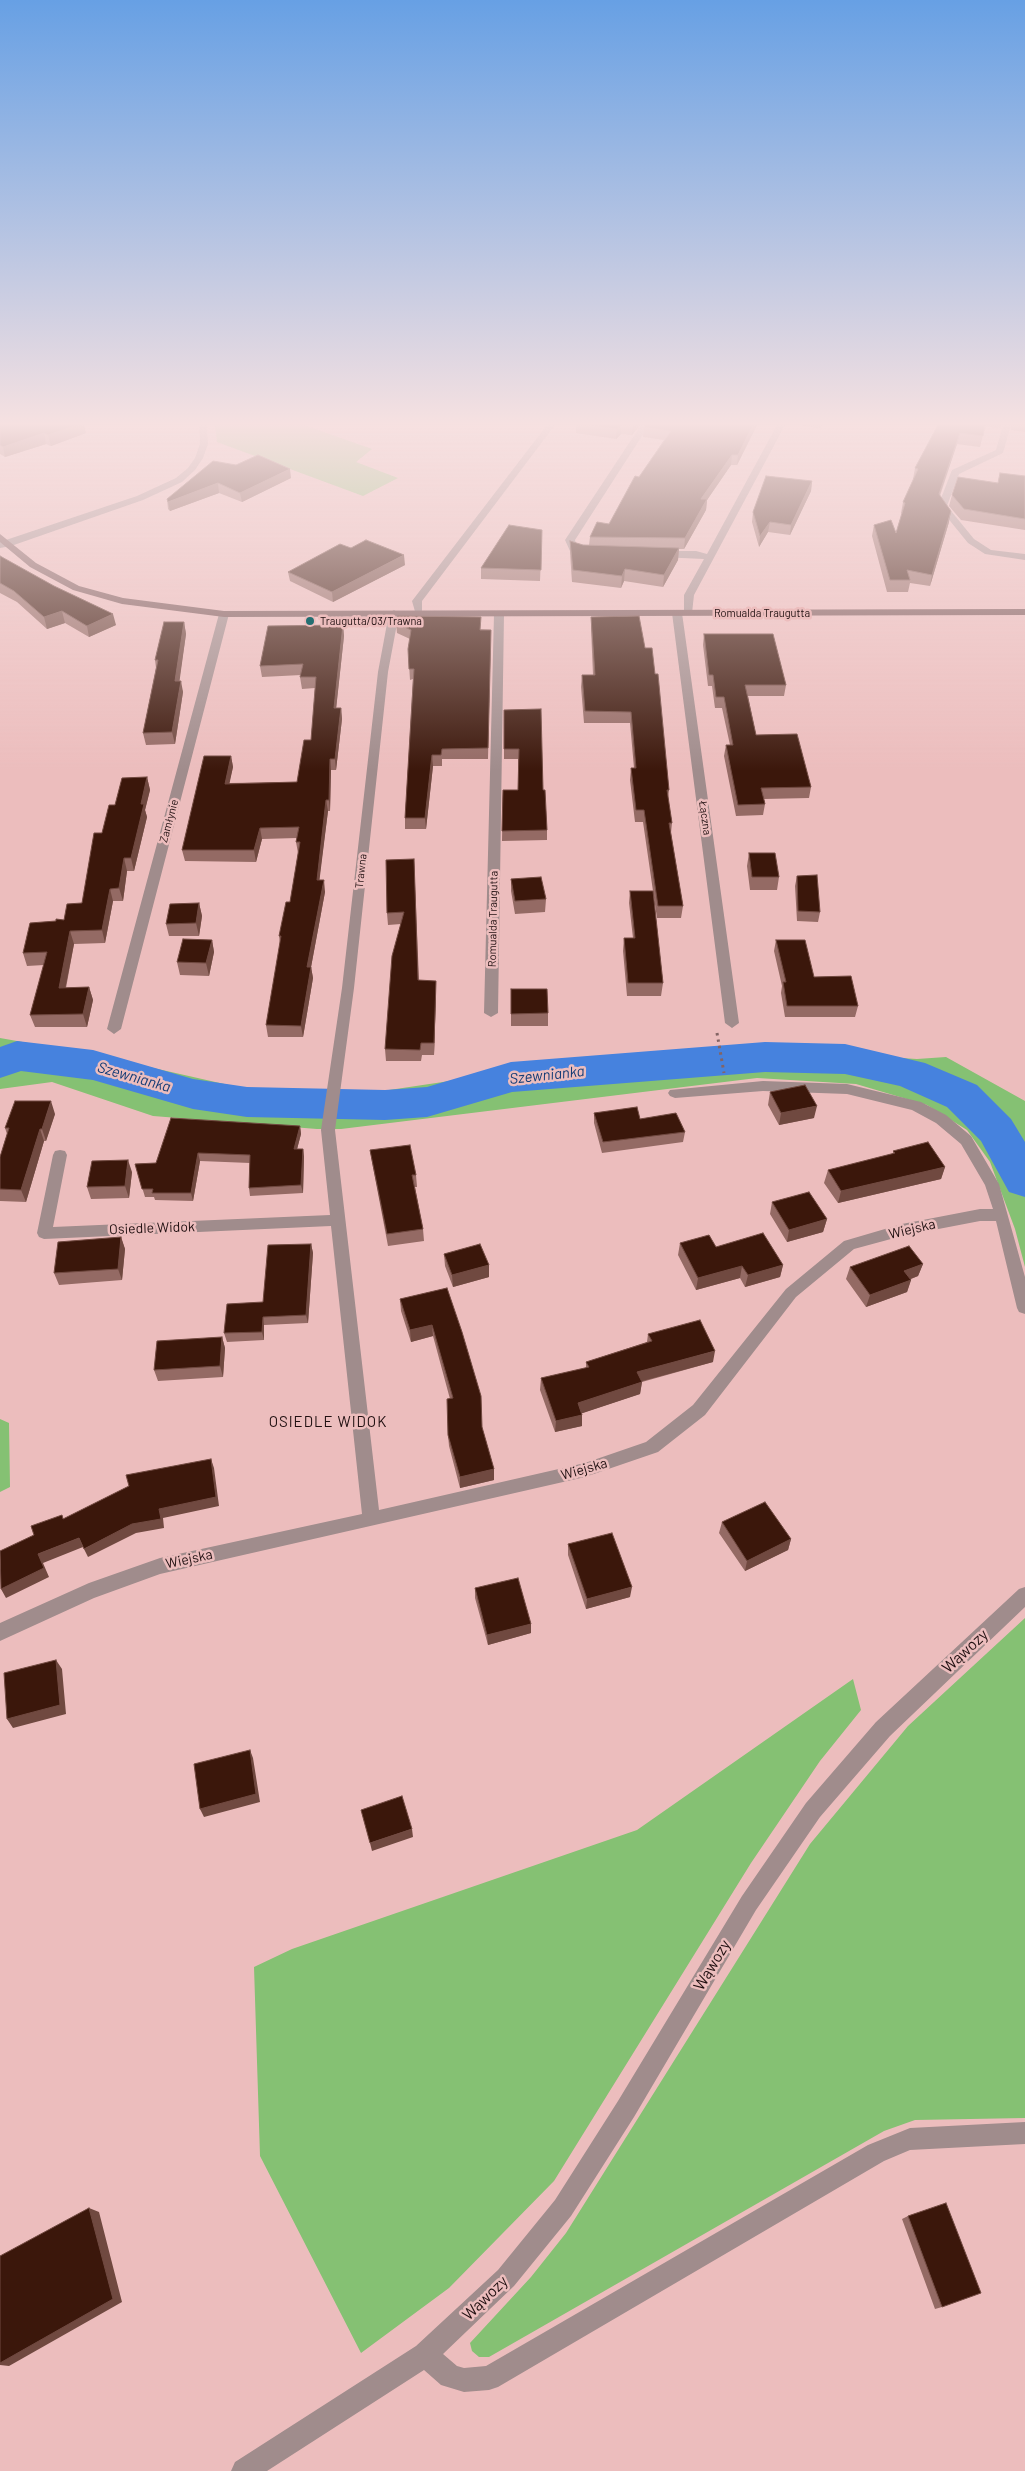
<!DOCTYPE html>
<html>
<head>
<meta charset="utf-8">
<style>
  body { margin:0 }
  canvas { display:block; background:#ecbdbd }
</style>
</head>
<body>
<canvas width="1025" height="2471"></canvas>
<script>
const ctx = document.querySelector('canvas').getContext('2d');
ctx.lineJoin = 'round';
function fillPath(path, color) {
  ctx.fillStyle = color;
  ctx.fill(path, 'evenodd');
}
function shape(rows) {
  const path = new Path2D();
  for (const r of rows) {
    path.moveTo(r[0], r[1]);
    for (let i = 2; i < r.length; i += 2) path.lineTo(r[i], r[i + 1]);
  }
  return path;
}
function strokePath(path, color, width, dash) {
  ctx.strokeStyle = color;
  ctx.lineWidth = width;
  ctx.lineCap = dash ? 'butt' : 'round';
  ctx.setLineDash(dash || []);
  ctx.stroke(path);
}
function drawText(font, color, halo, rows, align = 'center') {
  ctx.font = font + ' Barlow,sans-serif';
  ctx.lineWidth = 5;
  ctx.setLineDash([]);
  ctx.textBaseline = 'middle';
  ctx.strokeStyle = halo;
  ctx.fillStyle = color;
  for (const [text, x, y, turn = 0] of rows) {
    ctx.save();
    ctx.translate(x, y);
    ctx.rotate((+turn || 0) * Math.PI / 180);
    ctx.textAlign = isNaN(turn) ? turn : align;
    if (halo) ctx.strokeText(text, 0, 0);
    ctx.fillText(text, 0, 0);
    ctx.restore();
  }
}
fillPath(shape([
  [215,425,304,425,372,449,356,462,398,478,363,496,217,442],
  [0,1038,96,1055,264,1093,369,1093,597,1059,739,1048,917,1059,946,1057,1025,1101,1025,1267,1015,1229,990,1162,967,1130,927,1105,856,1084,757,1078,341,1129,317,1129,153,1116,52,1082,0,1089],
  [0,1419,9,1423,10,1487,0,1492],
  [1025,1618,1025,2118,915,2120,884,2131,489,2357,479,2357,472,2351,470,2343,531,2277,566,2233,810,1844,908,1726],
  [853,1679,861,1710,820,1761,751,1863,554,2181,449,2288,361,2353,260,2156,254,1967,292,1949,637,1830]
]), '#85c173');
fillPath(shape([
  [17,1041,93,1050,193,1079,247,1087,385,1090,427,1087,511,1062,765,1042,845,1044,925,1063,977,1085,1011,1119,1025,1142,1025,1197,1009,1192,981,1141,947,1107,900,1086,845,1074,765,1072,512,1092,427,1117,385,1120,247,1117,193,1109,93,1080,21,1071,0,1078,0,1047,17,1041]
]), '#4682de');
strokePath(shape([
  [717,1033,724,1073]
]), '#836464', 3, [2.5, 4]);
fillPath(shape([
  [199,425,207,425,208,444,203,458,195,470,182,482,143,500,11,546,0,548,0,542,137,496,176,478,188,468,195,458,200,444,199,425],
  [547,425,555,425,422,601,422,615,416,615,412,601,547,425],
  [641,425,649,425,575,540,577,547,592,552,587,555,570,551,565,540,641,425],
  [777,425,785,425,694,595,692,613,684,615,684,595,704,559,660,557,655,554,660,551,696,551,707,554,777,425],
  [1003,425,1011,425,1003,453,959,474,947,506,974,539,991,550,1025,554,1025,560,985,554,968,543,938,506,952,470,996,450,1003,425],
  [394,610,399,613,388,672,354,988,335,1130,379,1510,585,1463,646,1442,693,1405,786,1289,844,1241,902,1224,980,1209,993,1209,985,1185,961,1144,936,1123,912,1110,847,1094,763,1091,675,1098,670,1096,668,1093,670,1090,763,1081,847,1084,921,1102,946,1115,971,1136,999,1184,1025,1277,1025,1314,1019,1312,1017,1308,996,1221,980,1221,902,1236,854,1249,796,1297,705,1415,658,1452,585,1477,160,1574,94,1598,0,1641,0,1623,89,1583,160,1558,362,1514,331,1226,44,1239,39,1237,37,1233,53,1155,55,1151,60,1150,65,1151,67,1155,53,1227,330,1215,321,1130,342,988,378,672,389,613,394,610],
  [677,610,682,613,739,1023,732,1028,725,1023,672,613,677,610],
  [224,611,229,614,121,1029,114,1034,107,1029,219,614,224,611],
  [499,611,504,614,498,1013,491,1017,484,1013,494,614,499,611],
  [1025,1587,1025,1607,890,1736,820,1817,756,1910,634,2117,571,2216,514,2286,443,2354,457,2366,464,2368,486,2366,868,2145,910,2128,1025,2122,1025,2144,910,2150,884,2161,498,2387,489,2390,464,2392,441,2385,424,2370,267,2471,231,2471,235,2462,416,2346,498,2270,555,2200,618,2101,742,1896,806,1803,876,1722,1019,1589,1025,1587]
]), '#a08c8c');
fillPath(shape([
  [0,534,36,563,79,586,123,598,224,611,1025,609,1025,615,224,617,122,604,73,590,30,567,0,542,0,534]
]), '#7b5858');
fillPath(shape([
  [0,425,86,433,51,446,46,444,5,457,0,454],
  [576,425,640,425,632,435,621,434,616,439,576,433],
  [757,425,737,465,731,465,707,500,706,510,684,549,679,549,678,560,663,587,624,581,621,588,572,582,570,553,570,541,583,545,589,545,590,537,609,524,639,477,664,440,643,437,644,427],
  [799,425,822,425,820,428],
  [938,425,1001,425,1000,428,985,426,980,447,957,444,940,496,949,522,930,586,910,583,908,592,887,592,872,536,874,525,896,533,902,513,901,513,903,502,914,479,913,479,915,468],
  [1011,425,1025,425,1025,432,1011,430],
  [236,465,291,478,242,502,219,493,170,511,168,509,167,499],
  [1025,476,1025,530,961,520,949,506,952,495],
  [812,481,811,491,790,535,768,532,759,547,752,522,753,512],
  [542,530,540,581,481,579,481,568],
  [0,556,116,625,89,637,65,623,47,629,17,602,0,593],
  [405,565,333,602,290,581,288,572],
  [591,617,669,790,668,798,672,823,671,833,683,906,681,918,657,918,653,891,663,983,661,996,627,996,623,951,624,938,633,938,629,903,630,891,653,891,643,822,635,822,630,780,631,768,634,768,630,723,584,723,581,687,582,675,593,675,591,629],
  [184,622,186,634,179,681,183,692,175,744,146,745,143,733,156,668,155,660],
  [396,623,491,630,488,759,442,759,442,766,433,766,426,829,405,829,405,818,413,679,410,680,408,649,410,639,397,633],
  [343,625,344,636,336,708,341,708,342,719,336,770,331,770,330,811,328,811,319,880,325,892,311,967,313,978,303,1037,268,1037,266,1025,280,943,279,936,290,902,298,853,296,842,297,838,262,839,256,862,185,861,182,850,231,756,233,767,229,783,297,782,311,740,315,688,302,689,300,677,301,675,262,677,260,666],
  [704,634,786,685,784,696,748,696,756,735,811,787,809,798,764,799,765,804,763,815,736,816,724,756,726,745,730,745,722,708,715,708,712,686,708,686,703,645],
  [504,710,543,790,547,830,547,840,502,841,503,790,518,790,518,759,504,759],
  [147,777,150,790,145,810,147,817,134,871,127,871,123,901,113,901,105,943,74,944,66,988,89,987,93,1000,87,1027,35,1027,30,1015,44,965,27,966,23,953,56,921,64,920,82,903,102,833,115,805],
  [749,853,779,877,777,890,750,890,747,866],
  [414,859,419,980,436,993,434,1055,422,1055,421,1061,386,1061,385,1049,401,924,388,925,387,913],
  [797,876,820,912,818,922,797,921,795,886],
  [511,879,546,899,545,912,515,914,511,891],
  [199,903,202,916,199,936,169,936,166,924],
  [212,940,214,952,209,976,180,975,177,962],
  [776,940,814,977,858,1006,855,1017,785,1017,781,993,782,986,774,951],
  [511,989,548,1013,548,1026,511,1026],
  [770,1092,814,1118,779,1125,768,1105],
  [594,1113,640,1119,685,1132,683,1142,602,1153,594,1123],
  [55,1114,46,1141,44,1141,26,1202,0,1201,0,1157,7,1134,5,1128],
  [300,1126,301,1134,297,1149,303,1149,304,1157,303,1193,250,1196,249,1188,250,1163,200,1161,193,1201,155,1200,154,1197,145,1197,135,1164,156,1163],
  [370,1150,416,1175,417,1187,415,1187,423,1229,424,1241,388,1246,372,1162],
  [893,1151,945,1167,941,1179,838,1203,824,1183,828,1170,893,1154],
  [132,1172,129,1198,91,1199,87,1187],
  [772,1202,827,1219,823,1232,787,1242,770,1214],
  [121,1237,125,1249,122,1280,59,1285,54,1273],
  [680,1243,716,1247,783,1265,780,1277,745,1287,740,1278,696,1290,678,1255],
  [311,1244,313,1253,308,1323,264,1325,264,1340,227,1342,224,1333,263,1302],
  [444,1254,489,1265,489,1277,453,1287,445,1266],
  [923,1264,918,1276,911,1279,911,1280,907,1292,866,1307,846,1279,850,1267],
  [447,1288,482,1427,494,1469,494,1480,460,1488,449,1446,448,1435,450,1399,433,1336,411,1342,401,1311,400,1299],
  [648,1334,713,1362,642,1382,640,1394,582,1413,582,1426,555,1432,540,1390,541,1378,586,1368,586,1362,647,1342],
  [222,1337,225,1348,223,1377,158,1381,154,1370],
  [722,1522,791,1539,788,1550,745,1571,719,1533],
  [568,1544,630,1597,586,1609,568,1555],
  [475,1588,531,1624,531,1633,488,1645,475,1598],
  [908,2216,942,2307,935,2309,902,2219]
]), '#946a64');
fillPath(shape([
  [77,425,84,425,86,433,51,446,48,435],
  [620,425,621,425,621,434,616,439,617,429],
  [633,425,640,425,632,435],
  [753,425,757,425,737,465,738,455],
  [44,433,46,444,5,457,3,447],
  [960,433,957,444,936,505,939,494],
  [732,455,731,465,707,500,706,510,684,549,685,538,701,499],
  [290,469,291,478,242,502,240,493],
  [812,481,811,491,790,535,791,525],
  [218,483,219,493,170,511,168,502],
  [951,511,949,522,930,586,932,575],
  [770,522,768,532,759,547,760,536],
  [679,548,678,560,663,587,664,575],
  [404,555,405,565,333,602,332,592],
  [625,569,624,581,621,588,622,576],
  [62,611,65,623,47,629,44,617],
  [113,614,116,625,89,637,87,626],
  [184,622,186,634,178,692,175,681],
  [343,625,344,636,335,719,334,708],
  [181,681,183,692,175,744,172,732],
  [341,708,342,719,336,770,335,759],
  [432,755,433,766,426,829,425,818],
  [231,756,233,767,227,795,225,784],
  [330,759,331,770,330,811,329,800],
  [147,777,150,790,145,810,147,817,134,871,131,858,141,804],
  [326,800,328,811,318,892,317,880],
  [260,828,262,839,256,862,254,850],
  [124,858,127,871,123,901,119,888],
  [324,880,325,892,309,978,307,967],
  [110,889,113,901,105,943,102,930],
  [199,903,202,916,199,936,196,923],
  [70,931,74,944,63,1000,59,988],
  [212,940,214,952,209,976,206,963],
  [311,967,313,978,303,1037,301,1026],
  [436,981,436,993,434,1055,434,1043],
  [89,987,93,1000,87,1027,83,1014],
  [51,1101,55,1114,46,1141,42,1129],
  [817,1106,814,1118,779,1125,781,1113],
  [300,1126,301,1134,295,1157,294,1149],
  [40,1129,44,1141,26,1202,21,1190],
  [303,1149,304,1157,303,1193,301,1185],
  [198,1153,200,1161,193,1201,191,1193],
  [128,1160,132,1172,129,1198,125,1186],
  [945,1167,941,1179,838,1203,841,1191],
  [827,1219,823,1232,787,1242,789,1230],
  [121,1237,125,1249,122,1280,118,1269],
  [311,1244,313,1253,308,1323,306,1315],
  [923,1264,918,1276,900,1283,904,1271],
  [489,1265,489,1277,453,1287,452,1275],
  [783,1265,780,1277,745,1287,748,1275],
  [742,1266,740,1278,696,1290,698,1278],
  [911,1280,907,1292,866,1307,870,1295],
  [263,1317,264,1325,264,1340,262,1332],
  [432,1325,433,1336,411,1342,410,1330],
  [222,1337,225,1348,223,1377,220,1366],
  [715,1351,713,1362,635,1383,637,1372],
  [642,1382,640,1394,577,1415,578,1403],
  [582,1415,582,1426,555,1432,556,1421],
  [211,1459,214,1468,219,1506,163,1518,164,1528,136,1533,88,1557,84,1549,159,1509],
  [494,1469,494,1480,460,1488,460,1477],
  [79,1538,83,1547,43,1563,49,1577,6,1598,1,1589,38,1554],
  [791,1539,788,1550,745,1571,747,1561],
  [632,1587,630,1597,586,1609,587,1599],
  [531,1624,531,1633,488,1645,487,1635],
  [56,1660,62,1669,66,1714,13,1728,7,1719],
  [250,1750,253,1758,260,1802,204,1817,200,1809],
  [412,1829,413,1837,372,1851,370,1843],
  [89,2208,99,2212,122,2302,9,2366,0,2365,0,2363]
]), '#704940');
const building = shape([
  [0,425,77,425,48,435,44,433,3,447,0,445,0,425],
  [592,425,620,425,617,429,592,425],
  [645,425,753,425,738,455,732,455,701,499,707,499,685,538,590,537,597,522,609,524,635,476,639,477,671,431,644,427,645,425],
  [938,425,985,425,983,436,960,433,939,494,951,511,932,575,907,570,910,580,890,580,874,525,891,520,896,533,905,503,903,502,918,469,915,468,938,425],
  [258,455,290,469,240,493,218,483,168,502,167,499,213,461,236,465,258,455],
  [1000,473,1025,476,1025,519,964,509,952,495,958,477,998,483,1000,473],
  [766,476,812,481,791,525,770,522,760,536,753,512,766,476],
  [509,525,542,530,541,570,481,568,509,525],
  [366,540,404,555,332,592,288,572,340,544,351,548,366,540],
  [570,541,583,545,679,548,664,575,625,569,622,576,573,570,570,541],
  [0,556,54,586,113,614,87,626,62,611,44,617,14,591,0,583,0,556],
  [398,616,481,617,480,630,491,630,488,748,442,749,441,755,432,755,425,818,405,818,414,669,409,669,408,649,411,630,396,623,398,616],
  [639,616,645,648,652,648,655,674,658,674,669,790,667,790,672,823,669,823,683,906,658,906,644,810,636,810,631,768,636,768,631,712,585,711,582,675,595,675,591,617,639,616],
  [164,622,184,622,175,681,181,681,172,732,143,733,158,660,155,660,164,622],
  [343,625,334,708,341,708,335,759,330,759,329,800,326,800,317,880,324,880,307,967,311,967,301,1026,266,1025,281,936,279,936,286,902,290,902,300,842,296,842,299,827,260,828,254,850,182,850,204,756,231,756,225,784,297,782,304,740,311,740,316,677,300,677,303,664,260,666,268,626,343,625],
  [704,634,773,634,786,685,745,685,756,735,797,734,811,787,761,788,765,804,738,805,726,745,733,745,724,697,716,697,713,675,709,675,704,634],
  [541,709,543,790,545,790,547,830,502,831,503,790,518,790,519,749,504,749,504,710,541,709],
  [147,777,141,804,144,804,131,858,124,858,119,888,110,889,102,930,70,931,59,988,89,987,83,1014,30,1015,47,952,23,953,30,923,56,921,56,919,64,920,67,904,82,903,94,833,102,833,109,805,115,805,122,778,147,777],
  [749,853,775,853,779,877,752,877,749,853],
  [414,859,418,980,436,981,434,1043,421,1043,420,1050,385,1049,392,956,404,912,387,913,386,860,414,859],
  [817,875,820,912,798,911,797,876,817,875],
  [541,877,546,899,515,901,511,879,541,877],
  [630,891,653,891,663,983,628,983,624,938,635,938,630,891],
  [199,903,196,923,166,924,170,904,199,903],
  [183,939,212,940,206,963,177,962,183,939],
  [776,940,805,940,814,977,851,976,858,1006,787,1006,783,982,786,982,776,940],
  [511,989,547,989,548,1013,511,1014,511,989],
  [805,1085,817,1106,781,1113,770,1092,805,1085],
  [15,1101,51,1101,42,1129,40,1129,21,1190,0,1189,0,1157,9,1128,5,1128,15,1101],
  [637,1107,640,1119,676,1113,685,1132,603,1142,594,1113,637,1107],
  [171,1118,300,1126,294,1149,303,1149,301,1185,249,1188,250,1155,198,1153,191,1193,152,1193,153,1189,142,1189,135,1164,156,1163,171,1118],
  [928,1142,945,1167,841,1191,828,1170,895,1153,893,1151,928,1142],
  [410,1145,416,1175,412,1175,423,1229,387,1234,370,1150,410,1145],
  [128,1160,125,1186,87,1187,92,1161,128,1160],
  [809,1192,827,1219,789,1230,772,1202,809,1192],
  [763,1233,783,1265,748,1275,742,1266,698,1278,680,1243,709,1235,716,1247,763,1233],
  [121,1237,118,1269,54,1273,58,1242,121,1237],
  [311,1244,306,1315,263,1317,262,1332,224,1333,227,1304,263,1302,268,1245,311,1244],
  [480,1244,489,1265,452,1275,444,1254,480,1244],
  [909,1246,923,1264,904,1271,911,1280,870,1295,850,1267,909,1246],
  [447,1288,462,1332,481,1396,482,1427,494,1469,460,1477,448,1435,447,1399,453,1398,432,1325,410,1330,400,1299,447,1288],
  [700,1320,715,1351,637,1372,642,1382,578,1403,582,1415,556,1421,541,1378,589,1367,586,1362,652,1341,648,1334,700,1320],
  [222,1337,220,1366,154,1370,157,1341,222,1337],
  [211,1459,216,1497,159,1509,161,1519,132,1524,84,1549,79,1538,38,1554,44,1568,1,1589,0,1551,34,1535,31,1526,62,1515,63,1519,129,1486,126,1475,211,1459],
  [765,1502,791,1539,747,1561,722,1522,765,1502],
  [612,1533,632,1587,587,1599,568,1544,612,1533],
  [518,1578,531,1624,487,1635,475,1588,518,1578],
  [56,1660,60,1705,7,1719,4,1673,56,1660],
  [250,1750,256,1794,200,1809,194,1764,250,1750],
  [402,1796,412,1829,370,1843,361,1810,402,1796],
  [946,2203,981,2293,942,2307,908,2216,946,2203],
  [89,2208,113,2299,0,2363,0,2256,89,2208]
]);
fillPath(building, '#3b170b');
strokePath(building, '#704940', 1);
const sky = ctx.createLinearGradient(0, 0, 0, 771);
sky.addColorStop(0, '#67a0e4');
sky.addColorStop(0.55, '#f6e1e1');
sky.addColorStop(1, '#f6e1e100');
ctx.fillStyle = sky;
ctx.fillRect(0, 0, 1025, 771);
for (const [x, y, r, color] of [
  [310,621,5,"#246f72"]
]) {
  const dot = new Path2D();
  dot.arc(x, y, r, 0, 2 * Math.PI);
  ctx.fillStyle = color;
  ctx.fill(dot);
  strokePath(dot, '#ecbdbd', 2);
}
drawText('11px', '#201011', '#ecbdbd', [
  ["Romualda Traugutta",762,613],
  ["Łączna",705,818,82],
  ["Zamłynie",169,821,-75],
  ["Trawna",361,871,-84],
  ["Romualda Traugutta",493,919,-89]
]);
drawText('11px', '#201011', '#ecbdbd', [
  ["Traugutta/03/Trawna",320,621]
], 'left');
drawText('14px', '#201011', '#ecbdbd', [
  ["Osiedle Widok",152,1228,-2],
  ["Wiejska",912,1229,-13],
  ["Wiejska",584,1469,-16],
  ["Wiejska",189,1559,-12]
]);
drawText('italic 15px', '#133b75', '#ecbdbd', [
  ["Szewnianka",547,1075,-6],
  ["Szewnianka",134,1077,16]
]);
ctx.letterSpacing = '1px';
drawText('15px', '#201011', '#ecbdbd', [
  ["OSIEDLE WIDOK",328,1422]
]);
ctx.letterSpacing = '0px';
drawText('16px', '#201011', '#ecbdbd', [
  ["Wąwozy",965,1651,-43],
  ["Wąwozy",712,1965,-59],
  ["Wąwozy",485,2298,-44]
]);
</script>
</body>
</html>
